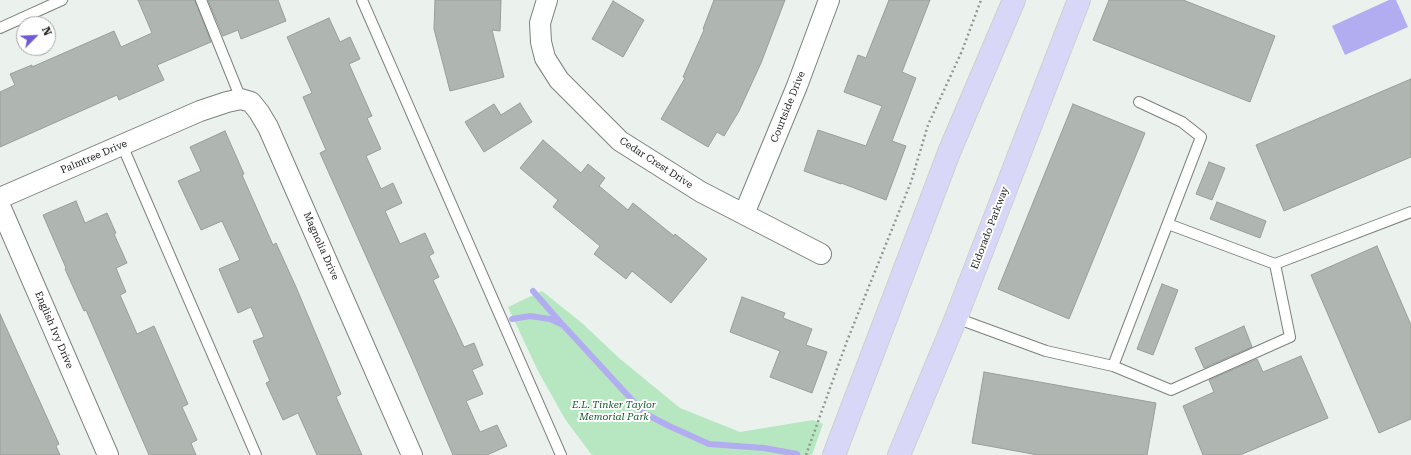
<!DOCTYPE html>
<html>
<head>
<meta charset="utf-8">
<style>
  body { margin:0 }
  #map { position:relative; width:1411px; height:455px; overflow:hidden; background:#ebf2ed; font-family:"Roboto Serif",serif }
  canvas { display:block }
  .north { position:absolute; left:16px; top:16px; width:40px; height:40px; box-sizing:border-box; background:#fff; border:1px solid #a7a7a7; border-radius:50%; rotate:66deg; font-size:11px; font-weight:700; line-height:16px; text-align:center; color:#222423 }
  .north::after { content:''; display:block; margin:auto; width:14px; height:18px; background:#715bd5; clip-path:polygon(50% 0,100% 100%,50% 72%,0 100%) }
</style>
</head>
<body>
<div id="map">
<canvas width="1411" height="455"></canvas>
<div class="north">N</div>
</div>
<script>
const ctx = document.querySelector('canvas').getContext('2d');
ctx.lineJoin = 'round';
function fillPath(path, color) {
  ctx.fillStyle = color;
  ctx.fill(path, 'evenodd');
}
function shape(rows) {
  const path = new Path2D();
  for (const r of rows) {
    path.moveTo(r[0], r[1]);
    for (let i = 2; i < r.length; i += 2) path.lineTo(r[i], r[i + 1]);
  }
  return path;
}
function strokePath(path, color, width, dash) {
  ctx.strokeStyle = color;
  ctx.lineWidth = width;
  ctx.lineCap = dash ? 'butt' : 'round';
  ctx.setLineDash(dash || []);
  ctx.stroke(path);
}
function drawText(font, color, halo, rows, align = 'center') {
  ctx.font = font + ' "Roboto Serif",serif';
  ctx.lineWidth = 4;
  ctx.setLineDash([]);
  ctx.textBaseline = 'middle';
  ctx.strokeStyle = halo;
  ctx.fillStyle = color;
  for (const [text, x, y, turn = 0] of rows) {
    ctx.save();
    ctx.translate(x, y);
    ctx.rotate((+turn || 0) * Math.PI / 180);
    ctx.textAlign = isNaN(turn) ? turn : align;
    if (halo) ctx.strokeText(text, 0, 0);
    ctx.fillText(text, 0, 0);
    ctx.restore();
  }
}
fillPath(shape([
  [542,291,582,323,619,358,680,408,740,432,813,420,823,424,812,455,593,455,591,454,565,419,538,371,508,307]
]), '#b6e7c0');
fillPath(shape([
  [1389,0,1396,0,1408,27,1345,55,1332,26]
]), '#b2acf1');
strokePath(shape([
  [533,291,561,323],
  [512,319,530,316,550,319,563,325,644,413,669,426,709,444,764,448,797,454]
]), '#b2acf1', 6);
const building = shape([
  [138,0,195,0,211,42,157,65,164,80,119,100,117,95,0,147,0,92,15,85,10,74,32,65,32,67,114,31,121,47,152,33,138,0],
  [208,0,278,0,286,21,241,39,238,30,223,36,208,0],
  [435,0,501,0,500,31,492,30,504,77,450,91,434,29,435,0],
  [714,0,785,0,761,63,739,111,724,136,717,132,708,147,661,119,685,78,683,77,704,30,703,29,714,0],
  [889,0,930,0,902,72,916,78,892,141,906,146,886,200,841,183,841,184,804,171,818,130,866,146,882,106,844,92,858,55,866,58,889,0],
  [1109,0,1183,0,1275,36,1250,102,1093,40,1109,0],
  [613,1,644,20,623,57,592,39,613,1],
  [329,18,340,42,350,37,360,59,349,64,372,116,367,118,381,149,366,156,381,189,393,183,402,203,385,211,400,244,425,233,434,253,429,256,439,277,433,280,464,347,474,343,483,365,472,370,483,394,466,401,480,432,497,425,507,446,487,455,453,455,411,357,320,153,326,150,303,97,312,93,287,37,329,18],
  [1411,79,1411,157,1284,211,1256,145,1411,79],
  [520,103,532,122,484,152,465,122,494,104,501,115,520,103],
  [1073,104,1145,133,1069,319,998,289,1073,104],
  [225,131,244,174,242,175,273,245,276,243,296,287,341,394,336,397,362,455,317,455,298,413,283,420,266,383,270,381,253,341,264,337,251,307,238,313,219,269,240,260,222,221,201,230,178,181,201,171,190,147,225,131],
  [543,140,581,173,588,164,605,178,599,186,628,210,633,203,674,236,675,234,707,259,671,303,632,271,626,279,594,254,600,246,553,207,558,200,520,168,543,140],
  [1209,162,1225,168,1212,200,1196,194,1209,162],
  [76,201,85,223,107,213,116,233,114,234,127,263,116,268,126,292,120,295,137,334,154,326,188,404,182,407,197,440,191,443,196,455,149,455,86,310,84,311,65,269,66,268,43,215,76,201],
  [1217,202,1266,221,1260,238,1210,219,1217,202],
  [1377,246,1411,325,1411,419,1379,433,1311,275,1377,246],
  [1162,284,1178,290,1153,355,1137,349,1162,284],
  [742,297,785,313,783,318,812,329,806,345,827,352,812,393,770,377,780,351,730,332,742,297],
  [0,314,59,444,56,446,60,455,0,455,0,314],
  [1244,326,1252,347,1204,368,1195,348,1244,326],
  [1301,356,1328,418,1240,455,1203,455,1183,406,1214,392,1209,380,1257,359,1263,372,1301,356],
  [984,372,1156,403,1147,455,1038,455,972,443,984,372]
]);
fillPath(building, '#afb5b0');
strokePath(building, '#989e99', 1);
const lane = shape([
  [201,0,241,99],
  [362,0,561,455],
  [0,28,62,0],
  [122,145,256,455],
  [1168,224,1275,264,1411,212],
  [956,318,1046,351,1113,366,1171,390,1290,337,1275,264],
  [1113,366,1201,137,1182,122,1139,102]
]);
const street = shape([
  [547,0,540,23,541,42,545,58,559,80,620,141,701,192,821,254],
  [0,198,200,111,227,102,241,99,251,102,259,112,268,127,412,455],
  [0,206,108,455],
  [744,214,797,86,829,0]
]);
const primary = shape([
  [834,455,950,150,1014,0],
  [899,455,956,318,1079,0]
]);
strokePath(lane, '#7c817c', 12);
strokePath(street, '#7c817c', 22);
strokePath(primary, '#cecfcf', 24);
strokePath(shape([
  [806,455,847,341,911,182,928,125,962,51,981,0]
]), '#929793', 2.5, [2, 3]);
strokePath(lane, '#fff', 10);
strokePath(street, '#fff', 20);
strokePath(primary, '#d9d7f8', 22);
drawText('10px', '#222423', '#fff', [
  ["Courtside Drive",788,107,-68],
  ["Palmtree Drive",94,157,-23],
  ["Cedar Crest Drive",656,163,33],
  ["Eldorado Parkway",990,228,-69],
  ["Magnolia Drive",321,246,66],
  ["English Ivy Drive",54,330,67]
]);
drawText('italic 10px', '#0f5a2c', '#fff', [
  ["E.L. Tinker Taylor",614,405],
  ["Memorial Park",614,417]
]);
</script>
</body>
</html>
